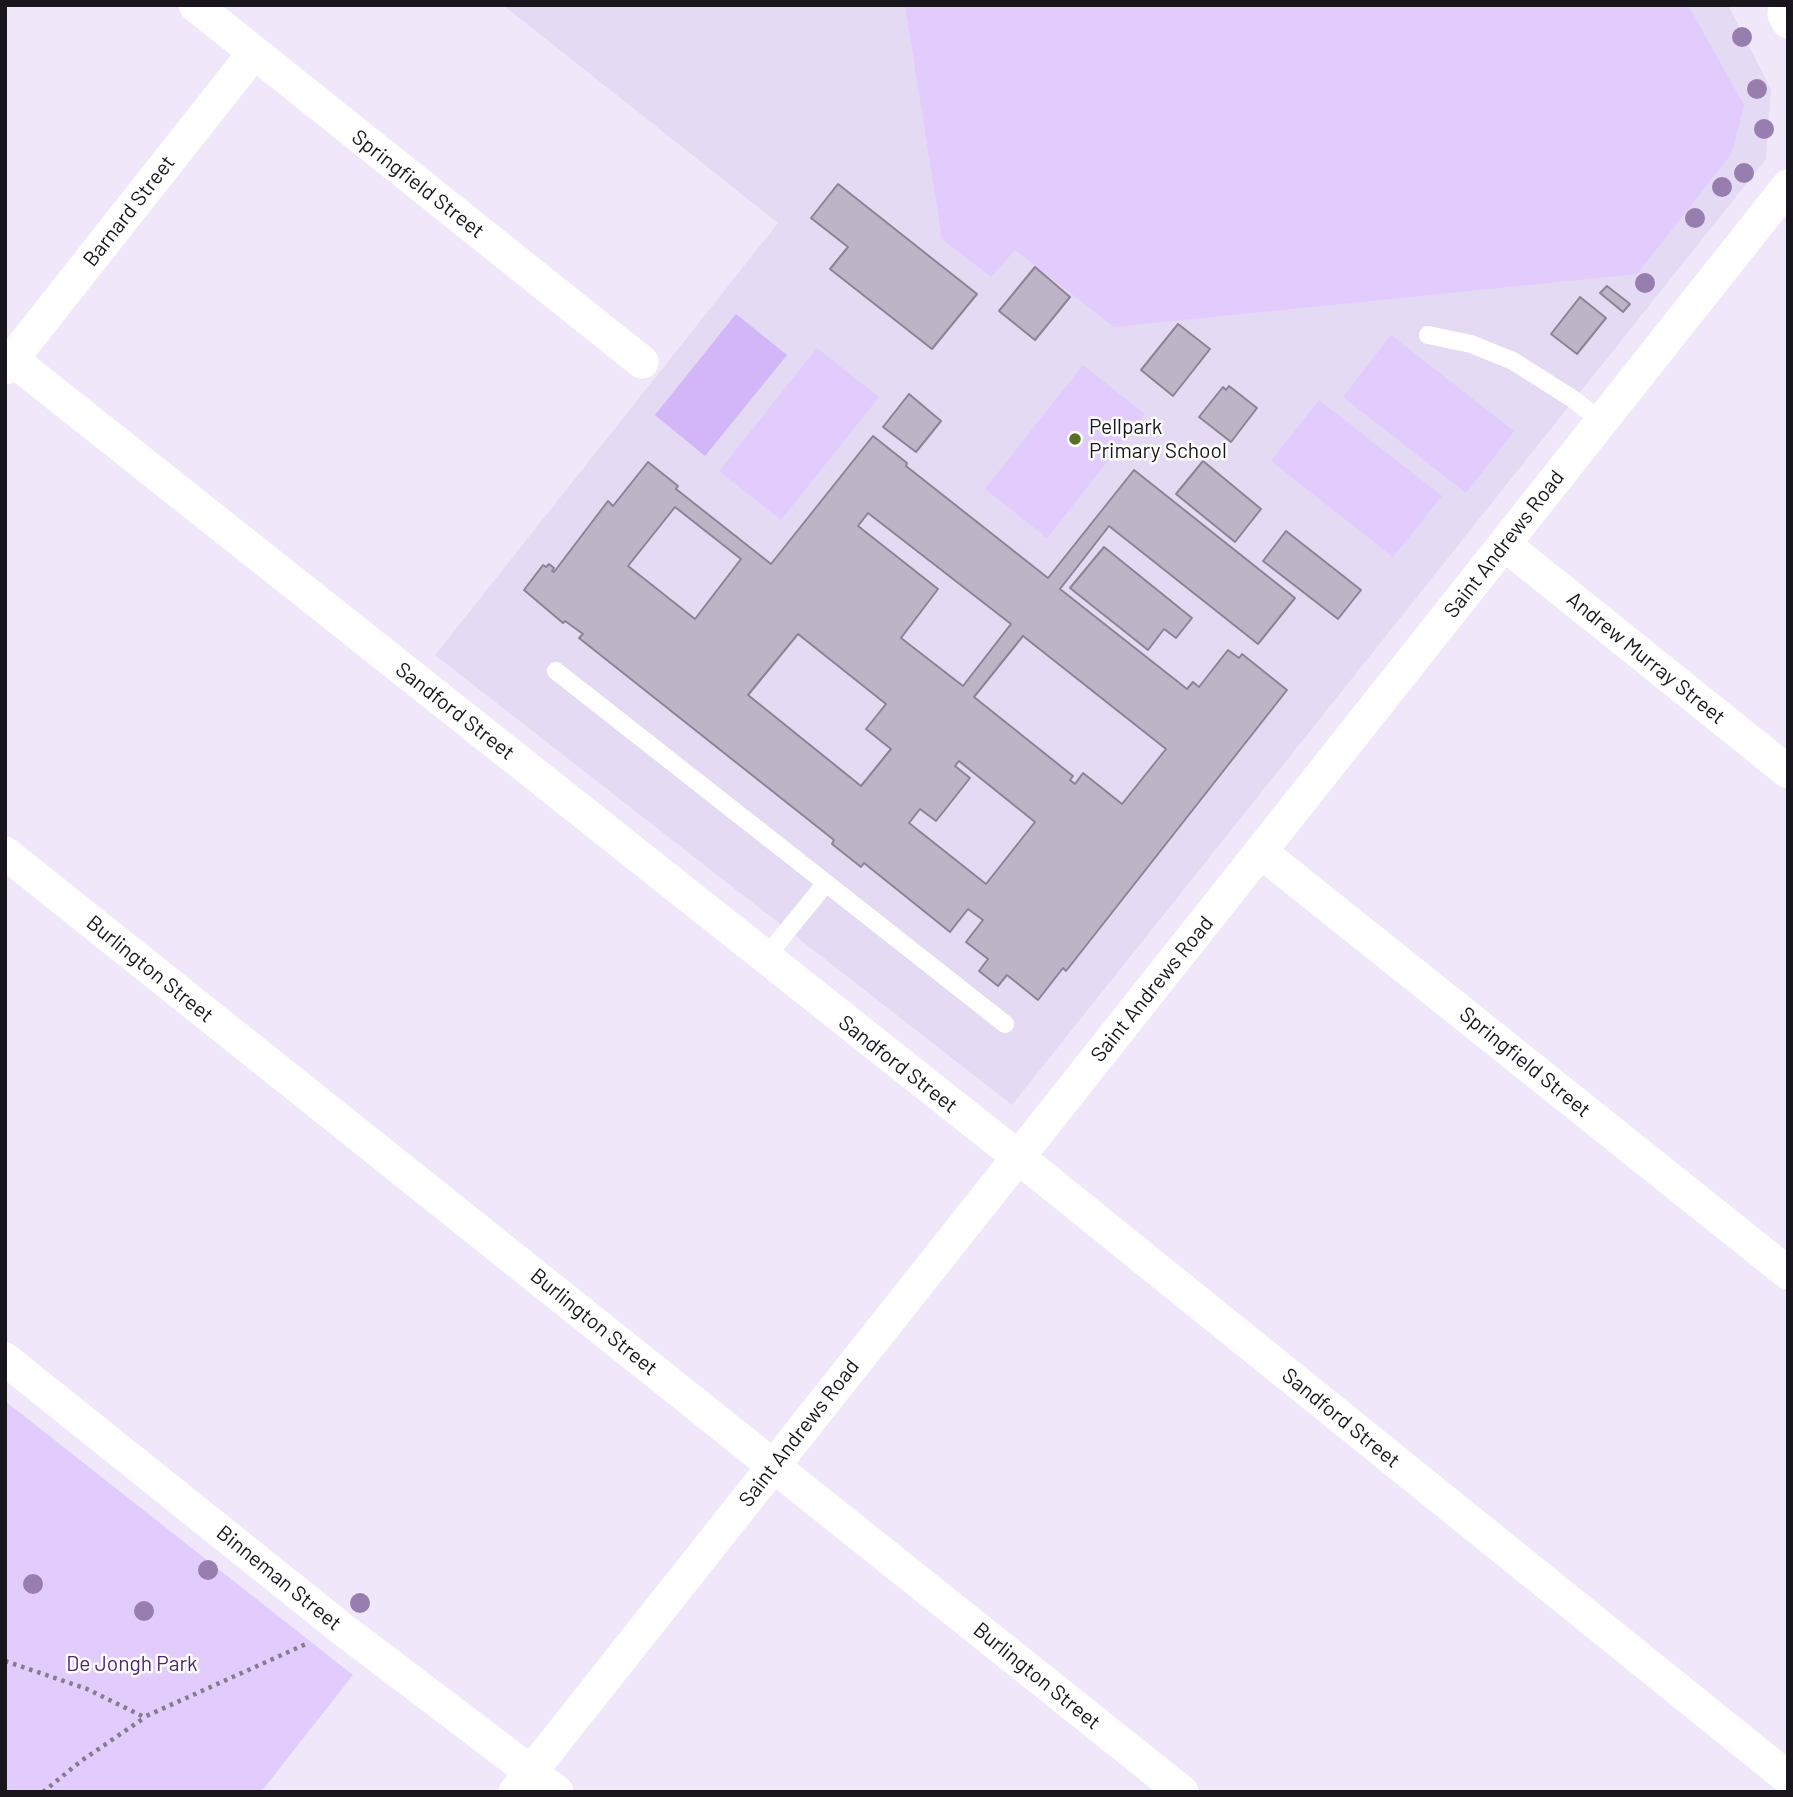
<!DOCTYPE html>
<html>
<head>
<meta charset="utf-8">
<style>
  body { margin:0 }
  #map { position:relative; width:1793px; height:1797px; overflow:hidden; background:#f0e8fa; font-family:Barlow,sans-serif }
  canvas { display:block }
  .frame { position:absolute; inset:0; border:7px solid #18161c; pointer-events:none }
</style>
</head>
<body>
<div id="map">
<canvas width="1793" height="1797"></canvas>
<div class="frame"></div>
</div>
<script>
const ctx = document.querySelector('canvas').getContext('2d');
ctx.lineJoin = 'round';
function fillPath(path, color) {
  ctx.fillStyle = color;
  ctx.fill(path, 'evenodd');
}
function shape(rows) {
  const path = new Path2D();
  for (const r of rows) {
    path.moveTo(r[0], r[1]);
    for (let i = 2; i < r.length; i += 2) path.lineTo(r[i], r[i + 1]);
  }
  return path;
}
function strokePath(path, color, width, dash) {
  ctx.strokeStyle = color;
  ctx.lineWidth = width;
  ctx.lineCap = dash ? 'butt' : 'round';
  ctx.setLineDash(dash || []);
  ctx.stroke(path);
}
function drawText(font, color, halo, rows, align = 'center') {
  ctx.font = font + ' Barlow,sans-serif';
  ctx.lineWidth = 5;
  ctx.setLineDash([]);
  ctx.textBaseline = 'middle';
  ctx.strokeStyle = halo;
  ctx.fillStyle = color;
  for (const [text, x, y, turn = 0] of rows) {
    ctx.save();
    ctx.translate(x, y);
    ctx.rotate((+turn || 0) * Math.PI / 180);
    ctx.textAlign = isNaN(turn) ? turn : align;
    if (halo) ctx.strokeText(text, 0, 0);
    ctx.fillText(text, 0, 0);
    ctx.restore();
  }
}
fillPath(shape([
  [503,5,1728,5,1771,89,1766,159,1012,1105,435,655,778,223]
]), '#e5daf3');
fillPath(shape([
  [905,5,1688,5,1744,105,1732,153,1637,274,1114,327,1015,250,991,277,942,239],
  [1391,335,1514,431,1466,493,1343,397],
  [817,348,879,397,781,520,719,471],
  [1083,365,1145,414,1047,538,985,489],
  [1319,400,1442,496,1393,557,1271,461],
  [5,1401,353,1675,261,1792,5,1792]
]), '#e2ccfd');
fillPath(shape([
  [736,314,787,355,705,456,655,415]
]), '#d3b6f7');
const building = shape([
  [838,184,977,294,932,349,830,269,848,247,811,218,838,184],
  [1035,267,1070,297,1035,340,999,311,1035,267],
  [1607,286,1630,304,1623,312,1600,293,1607,286],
  [1580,297,1606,318,1577,354,1551,334,1580,297],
  [1178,324,1210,349,1173,396,1141,370,1178,324],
  [1229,386,1257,408,1231,442,1199,417,1223,387,1226,390,1229,386],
  [909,394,941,421,916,452,883,427,909,394],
  [873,436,907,463,906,466,1048,578,1134,470,1295,598,1258,644,1109,526,1060,589,1187,689,1193,682,1199,687,1228,650,1239,658,1242,654,1287,690,1066,971,1063,968,1038,1000,1007,975,998,986,979,971,988,959,966,942,983,920,968,909,950,932,864,863,861,867,832,844,834,840,579,638,583,634,565,621,563,623,524,590,543,565,546,567,549,564,554,568,552,571,554,572,608,501,613,506,648,462,678,486,676,489,771,564,873,436],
  [675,507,741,559,695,619,628,566,675,507],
  [868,513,1011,624,963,686,901,638,938,589,858,526,868,513],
  [798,634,886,704,866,729,891,749,861,786,748,695,798,634],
  [1023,636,1166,749,1122,804,1083,773,1075,784,1070,780,1073,776,974,697,1023,636],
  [959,761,1035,822,986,884,909,823,920,809,936,821,970,778,955,766,959,761],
  [1203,461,1261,509,1235,542,1176,494,1203,461],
  [1286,531,1361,590,1338,619,1263,561,1286,531],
  [1104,547,1192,618,1176,638,1164,629,1148,650,1070,588,1104,547]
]);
fillPath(building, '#bdb5c7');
strokePath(building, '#8c8495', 2);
strokePath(shape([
  [5,1661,87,1689,144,1717,306,1644],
  [43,1792,81,1761,144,1718]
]), '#827d89', 4.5, [3.5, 5]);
strokePath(shape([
  [1428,335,1471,344,1513,361,1573,399,1601,421],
  [556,671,826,883,765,958],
  [826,883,1005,1024]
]), '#fff', 18);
strokePath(shape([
  [195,5,642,362],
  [1785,5,1784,14,1788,22],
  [5,354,1018,1157,1788,1778],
  [5,368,253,54],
  [1504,544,1788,772],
  [1261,852,1788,1273],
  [5,853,1182,1792],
  [5,1359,341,1628,557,1792],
  [515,1792,1788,186]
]), '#fff', 33);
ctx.fillStyle = '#977eaf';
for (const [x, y] of [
  [1742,37],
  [1757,89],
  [1764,129],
  [1744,173],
  [1722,187],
  [1695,218],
  [1645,283],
  [208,1570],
  [33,1584],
  [360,1603],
  [144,1611]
]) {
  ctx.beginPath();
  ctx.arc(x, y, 10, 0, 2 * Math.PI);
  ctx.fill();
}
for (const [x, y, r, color] of [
  [1075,439,7,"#587022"]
]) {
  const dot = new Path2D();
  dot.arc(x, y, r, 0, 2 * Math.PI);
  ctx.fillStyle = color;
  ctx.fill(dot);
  strokePath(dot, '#fff', 2.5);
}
drawText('21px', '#18161c', '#fff', [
  ["Springfield Street",418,184,38],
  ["Barnard Street",129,211,-52],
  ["Saint Andrews Road",1504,544,-52],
  ["Andrew Murray Street",1646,658,39],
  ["Sandford Street",455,711,38],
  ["Burlington Street",150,969,39],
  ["Saint Andrews Road",1152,989,-51],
  ["Springfield Street",1525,1062,39],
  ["Sandford Street",898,1064,38],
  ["Burlington Street",594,1322,39],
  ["Sandford Street",1341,1418,39],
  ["Saint Andrews Road",799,1433,-52],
  ["Binneman Street",279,1578,39],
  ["Burlington Street",1037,1676,39]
]);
drawText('21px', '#18161c', '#fff', [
  ["Pellpark",1089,427],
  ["Primary School",1089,451]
], 'left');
drawText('21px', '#4e2771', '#fff', [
  ["De Jongh Park",132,1664]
]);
</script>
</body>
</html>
